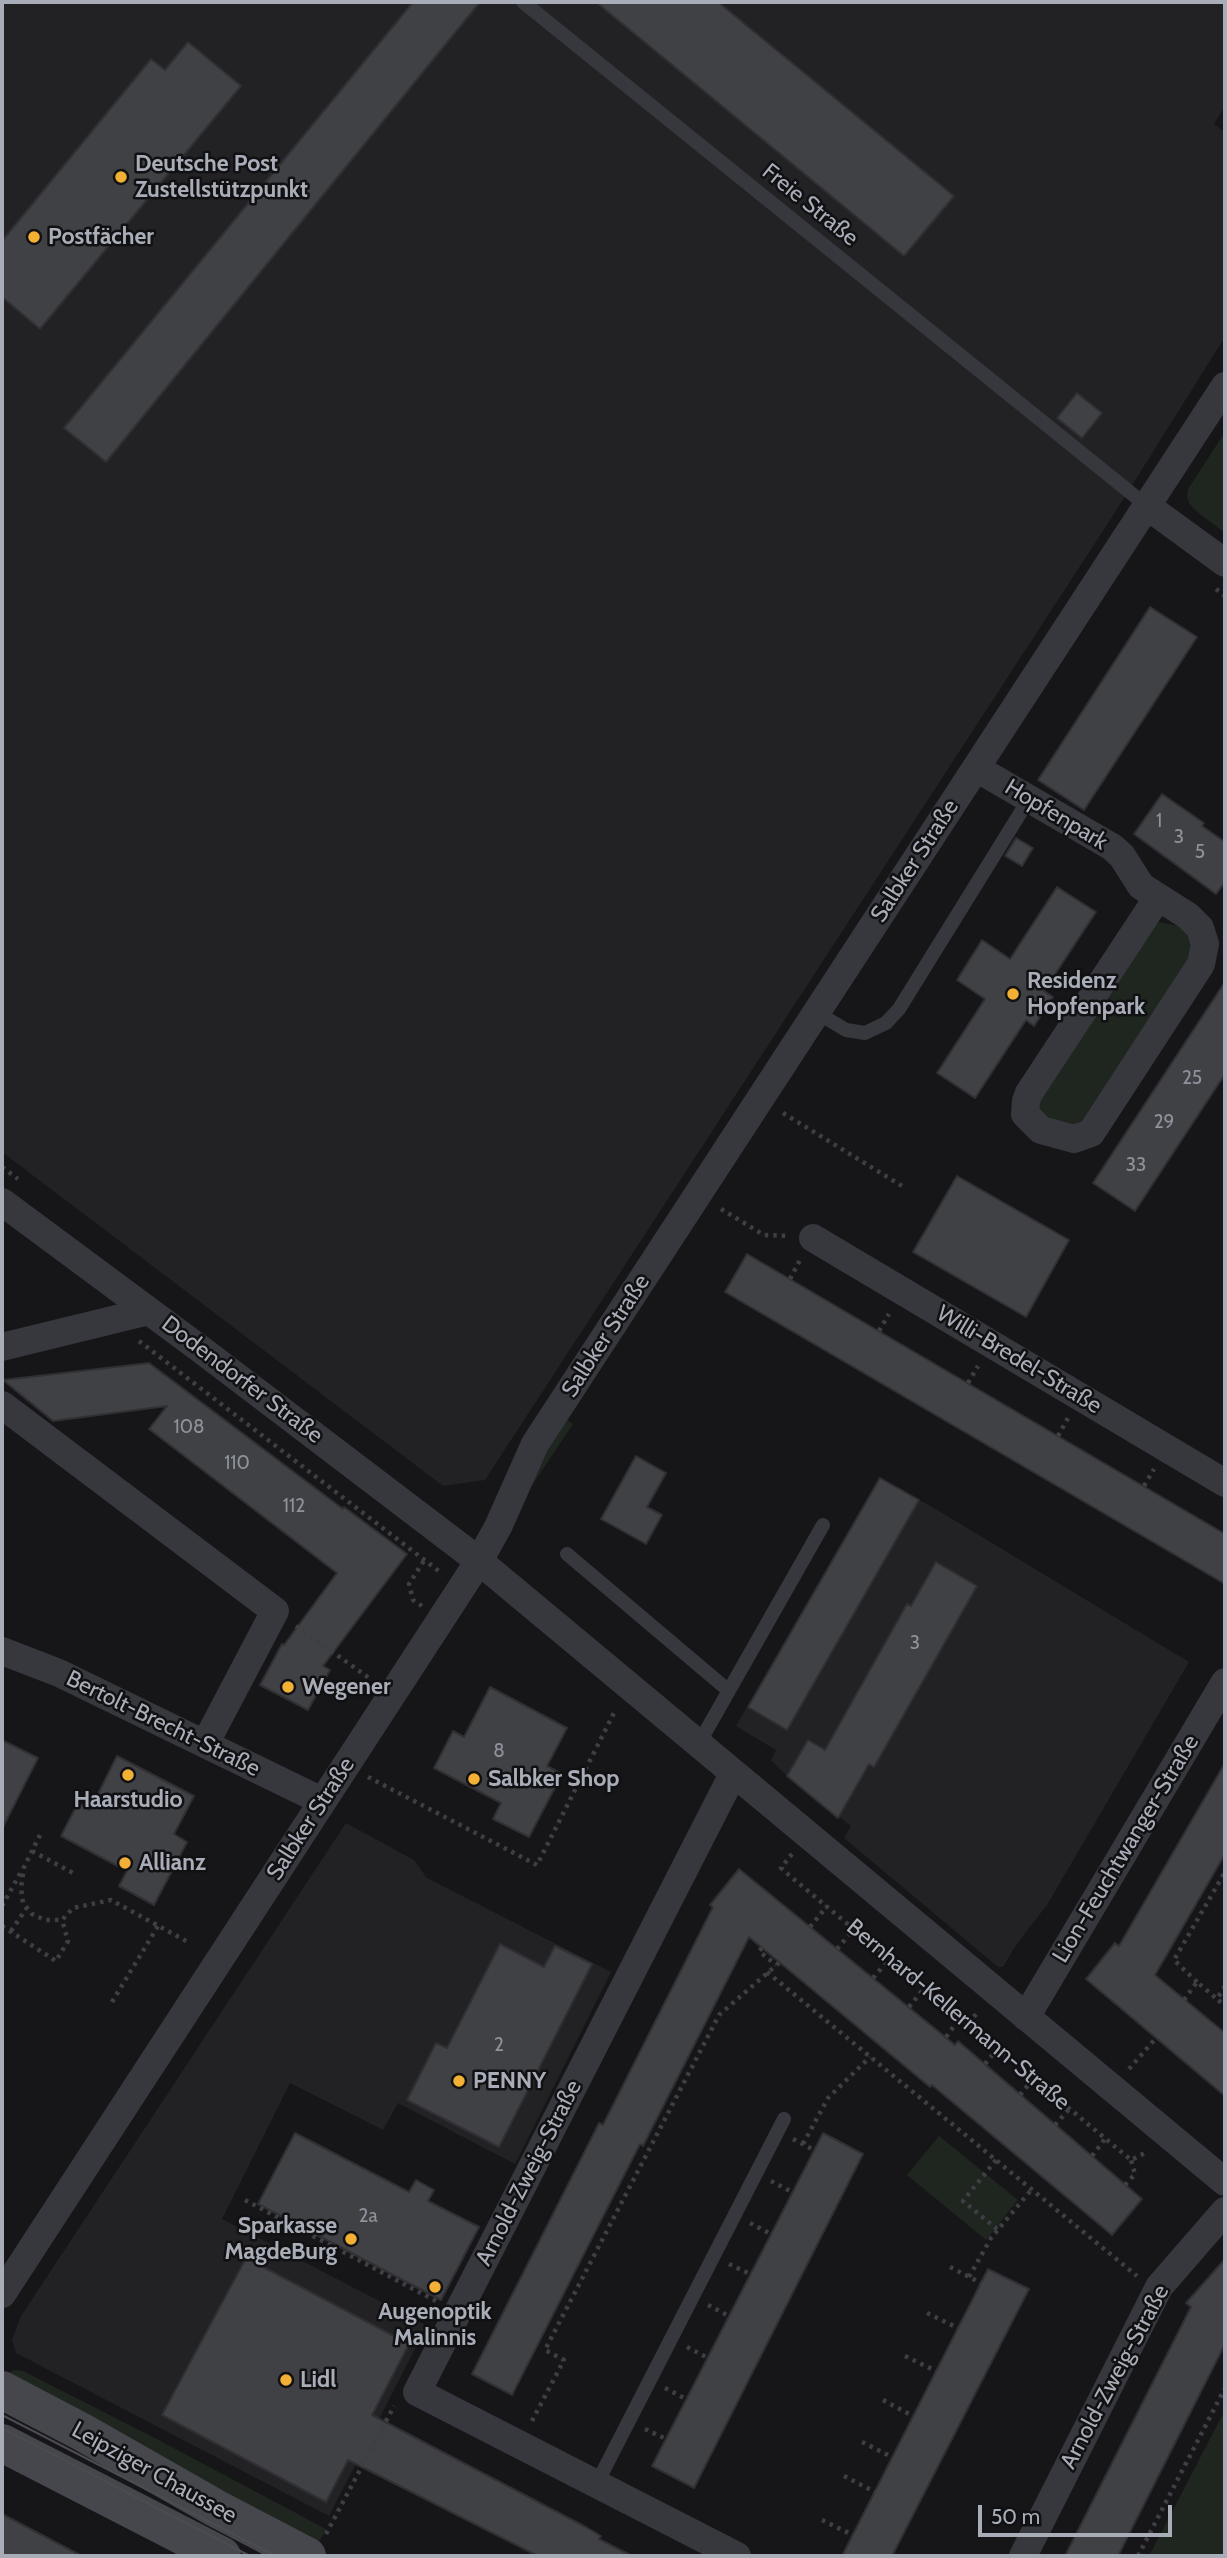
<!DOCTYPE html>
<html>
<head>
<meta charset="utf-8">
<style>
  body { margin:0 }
  #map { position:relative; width:1227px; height:2558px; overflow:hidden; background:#161618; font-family:Cabin,sans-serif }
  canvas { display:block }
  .frame { position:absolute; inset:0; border:4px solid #a8adb8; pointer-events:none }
  .scale { position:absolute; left:978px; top:2505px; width:194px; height:32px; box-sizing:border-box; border:4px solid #a8adb8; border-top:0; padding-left:9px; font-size:21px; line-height:24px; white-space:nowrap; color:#a8adb8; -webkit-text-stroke:5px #111113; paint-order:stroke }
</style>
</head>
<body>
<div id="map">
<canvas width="1227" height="2558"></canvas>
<div class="frame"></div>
<div class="scale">50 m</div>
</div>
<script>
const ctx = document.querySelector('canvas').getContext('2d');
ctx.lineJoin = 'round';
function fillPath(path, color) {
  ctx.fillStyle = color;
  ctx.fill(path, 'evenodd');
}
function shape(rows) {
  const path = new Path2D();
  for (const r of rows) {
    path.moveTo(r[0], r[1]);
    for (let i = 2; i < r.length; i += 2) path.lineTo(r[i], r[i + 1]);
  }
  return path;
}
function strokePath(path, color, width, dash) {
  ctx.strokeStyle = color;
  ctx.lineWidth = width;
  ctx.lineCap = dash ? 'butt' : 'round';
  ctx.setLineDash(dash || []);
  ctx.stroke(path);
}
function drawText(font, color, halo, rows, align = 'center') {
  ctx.font = font + ' Cabin,sans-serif';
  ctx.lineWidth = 5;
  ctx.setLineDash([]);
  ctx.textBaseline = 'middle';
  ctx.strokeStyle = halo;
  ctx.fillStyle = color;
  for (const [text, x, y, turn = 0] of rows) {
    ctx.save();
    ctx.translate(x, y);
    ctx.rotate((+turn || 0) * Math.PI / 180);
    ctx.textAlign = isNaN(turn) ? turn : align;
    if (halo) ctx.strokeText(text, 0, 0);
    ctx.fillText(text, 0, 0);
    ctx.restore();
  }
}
fillPath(shape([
  [2,2,1225,2,1225,106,1214,124,1225,132,1225,337,1112,517,485,1480,443,1486,2,1152],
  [880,1478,934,1508,1189,1662,1047,1905,1016,1945,1003,1967,998,1967,844,1838,851,1826,787,1776,771,1760,776,1750,736,1726],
  [346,1823,414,1860,427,1878,611,1972,515,2164,398,2103,383,2130,290,2083,222,2219,427,2326,329,2516,16,2353,12,2340,21,2316]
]), '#222225');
fillPath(shape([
  [1225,432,1225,533,1196,511,1189,503,1187,496,1188,489],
  [1158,922,1179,926,1187,933,1191,944,1190,957,1082,1121,1068,1132,1037,1109,1039,1097,1147,931],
  [564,1418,573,1424,525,1496,536,1462],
  [939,2136,1018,2200,986,2240,907,2175],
  [14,2370,23,2371,151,2436,326,2529,318,2544,7,2373],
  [1225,2410,1225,2556,1149,2556]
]), '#1e261f');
const building = shape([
  [413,2,480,2,106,462,64,428,413,2],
  [596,2,718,2,954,196,904,256,596,2],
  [188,42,241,86,40,329,2,297,2,241,151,59,165,70,188,42],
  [1077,393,1102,413,1082,438,1057,418,1077,393],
  [1150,607,1197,637,1084,810,1038,780,1150,607],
  [1162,794,1204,823,1202,826,1225,842,1225,882,1216,894,1134,834,1162,794],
  [1016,838,1033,848,1022,866,1005,856,1016,838],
  [1057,887,1096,912,1044,991,1053,997,1034,1026,1026,1020,975,1098,937,1073,985,999,957,980,982,940,1010,959,1057,887],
  [1225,982,1225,1074,1135,1211,1093,1183,1225,982],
  [957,1176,1069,1240,1026,1317,913,1252,957,1176],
  [747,1254,1225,1534,1225,1584,725,1292,747,1254],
  [149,1363,343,1509,344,1507,407,1554,323,1666,330,1670,308,1710,260,1685,282,1644,284,1645,337,1573,149,1429,167,1406,53,1421,3,1380,149,1363],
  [636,1456,666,1473,647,1507,662,1515,646,1544,601,1519,636,1456],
  [880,1478,919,1500,787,1730,748,1707,880,1478],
  [936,1562,977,1586,874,1767,869,1764,838,1818,787,1776,808,1740,825,1750,907,1604,911,1606,936,1562],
  [490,1687,567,1728,547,1766,562,1774,529,1837,493,1819,501,1803,434,1768,453,1731,464,1737,490,1687],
  [2,1740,38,1758,2,1829,2,1740],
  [117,1756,194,1796,174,1834,187,1842,154,1905,119,1886,127,1871,61,1836,78,1803,90,1810,117,1756],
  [1225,1763,1225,1854,1155,1975,1225,2033,1225,2096,1086,1979,1115,1943,1119,1946,1225,1763],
  [739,1869,955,2045,958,2041,1142,2199,1112,2235,932,2085,930,2087,749,1937,643,2146,640,2144,512,2395,472,2374,590,2141,599,2123,603,2125,713,1907,710,1905,739,1869],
  [500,1944,544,1967,555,1946,592,1964,499,2147,407,2100,436,2043,447,2048,500,1944],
  [295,2133,409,2192,416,2180,434,2190,428,2201,479,2227,441,2300,258,2204,295,2133],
  [823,2133,863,2154,694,2488,652,2466,823,2133],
  [246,2258,409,2344,372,2415,584,2526,601,2536,599,2539,632,2556,538,2556,348,2460,326,2502,162,2415,246,2258],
  [1225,2259,1225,2344,1118,2556,1065,2556,1191,2307,1186,2303,1225,2259],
  [988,2269,1029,2289,892,2556,842,2556,988,2269],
  [2,2514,82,2556,2,2556,2,2514]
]);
fillPath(building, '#404145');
strokePath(building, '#303034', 2);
strokePath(shape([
  [1216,589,1225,596],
  [783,1113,902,1186],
  [2,1167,18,1179],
  [721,1209,764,1235,790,1236],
  [790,1279,801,1258],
  [879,1331,889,1314],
  [139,1341,440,1572],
  [968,1383,978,1366],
  [1058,1436,1068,1418],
  [1144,1486,1154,1469],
  [422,1606,413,1600,409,1584,425,1559],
  [296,1626,372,1680],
  [368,1777,537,1865,616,1709],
  [40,1835,24,1867,21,1888,23,1903,32,1914,45,1920,62,1920,73,1908,111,1900,188,1942],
  [32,1851,73,1873],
  [792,1854,781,1868,790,1876,1131,2160,1147,2152],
  [2,1906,22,1870],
  [2,1926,56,1961,68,1941,62,1920],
  [810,1927,827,1906],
  [11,1931,26,1909],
  [762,1948,759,1951,776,1965],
  [837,1949,854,1929],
  [767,1972,1137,2276],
  [873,1978,890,1958],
  [1197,1982,1174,1960,1225,1872],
  [1225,1986,1217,1999,1225,2006],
  [1184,2000,1197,1982,1217,1999],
  [112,2002,158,1926],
  [909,2007,925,1987],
  [968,2023,979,2011],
  [946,2037,961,2017],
  [985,2064,998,2048],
  [1129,2069,1156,2038],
  [1020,2095,1034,2078],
  [1055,2125,1070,2108],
  [793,2139,814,2150],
  [803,2144,828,2098,870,2057],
  [1092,2156,1105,2139],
  [996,2160,963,2201,998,2230],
  [771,2181,792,2192],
  [1125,2185,1135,2174,1131,2160],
  [245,2200,436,2301],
  [750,2223,771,2234],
  [729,2264,750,2274],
  [950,2267,981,2283],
  [969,2277,991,2238,1032,2189],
  [708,2305,729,2316],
  [927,2313,958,2328],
  [687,2347,708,2358],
  [905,2356,936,2371],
  [665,2388,686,2399],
  [883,2400,913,2416],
  [532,2421,564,2360,545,2350,719,2015,780,1962],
  [645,2429,666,2439],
  [862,2442,892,2457],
  [844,2476,875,2492],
  [822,2520,853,2535],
  [326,2534,394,2406],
  [1138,2556,1225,2388]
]), '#3d3f44', 4.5, [3.5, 5]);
strokePath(shape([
  [523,2,1147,506],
  [816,1012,846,1030,865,1033,886,1023,899,1009,1029,799],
  [567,1554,729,1691],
  [698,1745,823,1525],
  [596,2485,784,2119]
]), '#37383d', 14);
strokePath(shape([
  [1147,506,1225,563],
  [976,768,1112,847,1122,856,1141,886,1188,916,1200,928,1205,944,1201,964,1091,1133,1074,1139,1041,1130,1025,1114,1026,1101,1029,1093,1158,897],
  [2,1202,203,1351,479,1561,1225,2182],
  [813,1238,1225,1483],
  [2,1347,149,1311],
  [2,1405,275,1611,205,1744],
  [2,1651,59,1673,322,1801],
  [733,1774,417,2392,737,2556],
  [1026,2017,1225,1682],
  [2,2294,479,1561,498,1527,535,1444,1225,386],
  [1023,2556,1159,2287,1225,2211]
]), '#37383d', 28);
strokePath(shape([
  [2,2390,82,2432,217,2509,307,2556],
  [2,2443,222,2556]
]), '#45474d', 38);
strokePath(shape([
  [2,2415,276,2556],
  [2,2428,250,2556]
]), '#4a4c52', 2);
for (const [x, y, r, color] of [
  [121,177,7,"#f2b134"],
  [34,237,7,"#f2b134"],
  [1013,994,7,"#f2b134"],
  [288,1687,7,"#f2b134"],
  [128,1775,7,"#f2b134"],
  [474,1779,7,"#f2b134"],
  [125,1863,7,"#f2b134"],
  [459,2081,7,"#f2b134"],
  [351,2239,7,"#f2b134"],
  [435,2287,7,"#f2b134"],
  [286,2380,7,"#f2b134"]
]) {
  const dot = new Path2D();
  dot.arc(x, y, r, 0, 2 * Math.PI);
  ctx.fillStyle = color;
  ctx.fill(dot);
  strokePath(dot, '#111113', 2.5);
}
drawText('19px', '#8e929b', null, [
  ["1",1159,821],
  ["3",1179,837],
  ["5",1200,852],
  ["25",1192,1078],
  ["29",1164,1122],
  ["33",1136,1165],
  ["108",189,1427],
  ["110",237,1463],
  ["112",294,1506],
  ["3",915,1643],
  ["8",499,1751],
  ["2",499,2045],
  ["2a",368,2216]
]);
drawText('bold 23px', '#a8adb8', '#111113', [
  ["Deutsche Post",135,164],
  ["Zustellstützpunkt",135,190],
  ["Postfächer",48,237],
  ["Residenz",1027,981],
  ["Hopfenpark",1027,1007],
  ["Wegener",302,1687],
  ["Salbker Shop",488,1779],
  ["Haarstudio",128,1800,"center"],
  ["Allianz",139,1863],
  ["PENNY",473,2081],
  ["Sparkasse",337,2226,"right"],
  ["MagdeBurg",337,2252,"right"],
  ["Augenoptik",435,2312,"center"],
  ["Malinnis",435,2338,"center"],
  ["Lidl",300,2380]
], 'left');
drawText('23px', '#a8adb8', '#111113', [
  ["Freie Straße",810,205,39],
  ["Hopfenpark",1056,815,31],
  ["Salbker Straße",915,861,-57],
  ["Salbker Straße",606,1336,-57],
  ["Willi-Bredel-Straße",1019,1360,31],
  ["Dodendorfer Straße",242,1380,37],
  ["Bertolt-Brecht-Straße",163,1724,26],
  ["Salbker Straße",311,1819,-57],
  ["Lion-Feuchtwanger-Straße",1126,1849,-59],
  ["Bernhard-Kellermann-Straße",958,2015,40],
  ["Arnold-Zweig-Straße",529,2173,-63],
  ["Arnold-Zweig-Straße",1115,2377,-62],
  ["Leipziger Chaussee",154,2473,29]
]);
</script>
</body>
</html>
